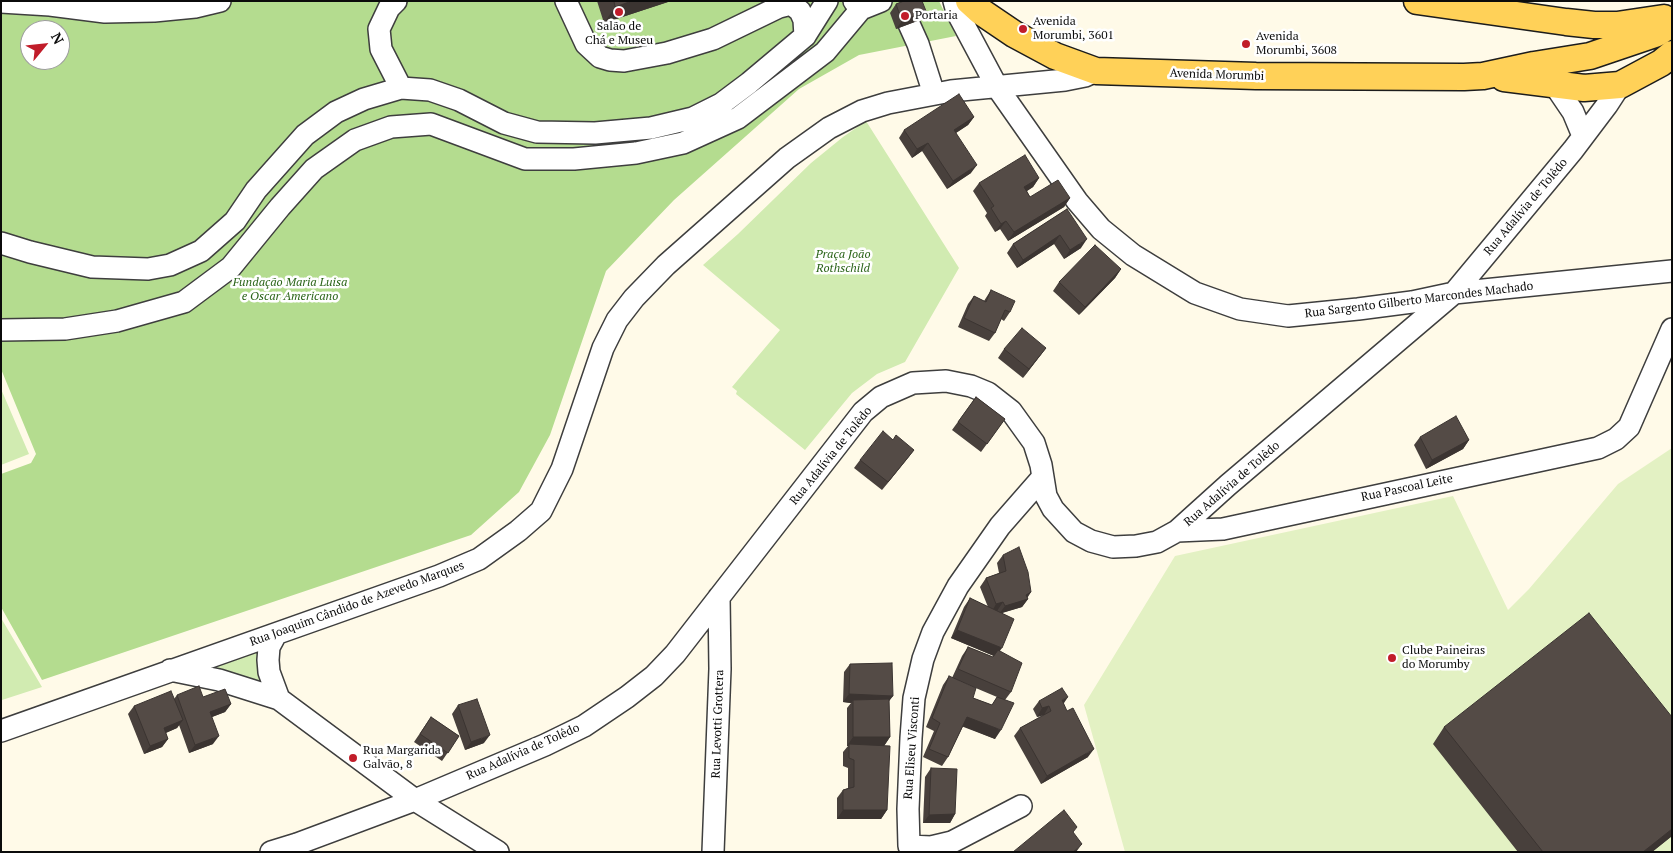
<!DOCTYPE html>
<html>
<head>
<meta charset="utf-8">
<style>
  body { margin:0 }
  #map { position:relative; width:1673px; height:853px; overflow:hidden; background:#fffae8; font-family:"PT Serif",serif }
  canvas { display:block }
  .frame { position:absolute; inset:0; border:2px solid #0b0b0b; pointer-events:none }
  .north { position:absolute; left:20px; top:20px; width:50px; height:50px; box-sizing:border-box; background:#fff; border:1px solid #9d9d9d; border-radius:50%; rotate:62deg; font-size:14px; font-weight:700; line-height:20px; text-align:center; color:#0b0b0b }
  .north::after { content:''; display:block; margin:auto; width:18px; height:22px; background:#c11d2a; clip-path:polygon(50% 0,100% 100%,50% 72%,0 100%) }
</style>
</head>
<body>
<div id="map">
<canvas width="1673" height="853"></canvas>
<div class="frame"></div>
<div class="north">N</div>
</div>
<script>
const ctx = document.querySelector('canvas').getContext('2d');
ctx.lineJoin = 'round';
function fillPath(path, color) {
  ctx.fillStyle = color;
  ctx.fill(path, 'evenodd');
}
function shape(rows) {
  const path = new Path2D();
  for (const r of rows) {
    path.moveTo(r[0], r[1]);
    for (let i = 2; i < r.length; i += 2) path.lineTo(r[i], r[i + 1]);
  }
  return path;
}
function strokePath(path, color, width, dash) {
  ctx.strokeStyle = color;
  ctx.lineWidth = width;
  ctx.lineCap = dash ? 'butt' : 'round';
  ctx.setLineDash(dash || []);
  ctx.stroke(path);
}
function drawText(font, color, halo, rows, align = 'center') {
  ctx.font = font + ' "PT Serif",serif';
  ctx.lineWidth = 5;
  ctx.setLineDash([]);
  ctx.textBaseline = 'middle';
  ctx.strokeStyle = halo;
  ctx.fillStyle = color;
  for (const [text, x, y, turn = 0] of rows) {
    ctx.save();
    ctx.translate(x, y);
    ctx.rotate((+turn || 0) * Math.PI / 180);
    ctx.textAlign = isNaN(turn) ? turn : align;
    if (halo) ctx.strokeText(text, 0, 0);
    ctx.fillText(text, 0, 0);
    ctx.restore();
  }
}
fillPath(shape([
  [866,121,959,268,905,362,877,374,852,393,805,450,736,394,737,391,732,387,780,330,703,265,738,234,811,163,843,137],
  [1,389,29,454,1,465],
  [1,618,42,687,2,700,1,700],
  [263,647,257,659,259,679,265,684,195,670]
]), '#d1ebb1');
fillPath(shape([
  [1,1,939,1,956,36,859,55,799,89,674,200,606,271,550,435,519,492,471,535,42,680,1,607,1,474,31,463,36,454,1,369],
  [30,30,60,30,60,60,30,60]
]), '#b4dc8f');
fillPath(shape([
  [1672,448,1672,852,1125,852,1084,705,1175,556,1453,496,1508,610,1529,589,1618,484]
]), '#e3f1c3');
const minor = shape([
  [396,1,389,8,379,29,381,49,401,88],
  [954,1,957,12,997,87,1077,201,1101,229,1133,255,1195,293,1240,309,1288,316,1358,309,1412,302,1454,293,1672,271],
  [1,2,50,5,105,12,154,11,195,7,220,1],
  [861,9,881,1],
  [909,24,918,44,934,94],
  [805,36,827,1],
  [1554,84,1573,112,1583,136],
  [1,243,30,252,92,267,148,269,170,265,201,251,235,221,256,190,305,135,336,112,364,99,401,88,430,90,459,100,504,123,537,132,595,133,651,128,693,118,721,104,749,83,805,36,804,20,800,11,791,4,779,7,713,39,667,53,624,61,610,60,600,57,586,44,566,1],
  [1,330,65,329,117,321,184,302,231,267,280,207,314,169,355,140,391,127,431,124,525,159,574,159,636,153,683,143,738,118,825,52,861,9,854,1],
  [1177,531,1223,529,1598,448,1616,439,1629,427,1672,329],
  [276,634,269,647,268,660,269,672,279,699],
  [170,670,219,680,279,699,415,800,498,852],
  [1,731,439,576,479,559,518,531,541,511,562,469,603,348,617,320,634,298,666,265,787,158,829,128,862,111,888,103,951,91,1065,80,1085,76,1096,71],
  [1021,806,952,842,931,847,909,846,908,809,911,738,914,698,923,659,933,632,958,586,1000,526,1042,478],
  [271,852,297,844,415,800,545,745,584,726,627,697,654,676,675,654,863,412,881,397,913,383,946,381,971,386,988,393,1011,411,1034,443,1041,465,1046,496,1053,509,1074,532,1091,541,1113,547,1136,546,1157,542,1177,531,1228,485,1454,293,1573,150,1607,105,1620,85],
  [713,852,720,669,719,597]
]);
const major = shape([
  [969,1,980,11,1014,34,1055,56,1096,71,1256,76,1464,77,1483,76,1534,65,1590,56,1655,34,1672,24],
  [1417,1,1566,22,1594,25,1617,25,1664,18],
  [1504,78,1584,88,1620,85,1661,63,1672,54]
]);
strokePath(minor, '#3e3e3e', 24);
strokePath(major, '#1c1c1c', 29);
strokePath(minor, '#fff', 21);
strokePath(major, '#ffd158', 26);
fillPath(shape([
  [597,1,671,1,604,23],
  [896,4,920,20,896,29,890,13],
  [974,117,968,125,956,133,971,173,947,189,922,151,912,158,899,138,904,130],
  [1039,178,1033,187,1027,191,1030,197,1070,198,1064,207,1008,241,1000,229,995,232,985,216,987,213,973,191,979,183],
  [1067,209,1081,248,1064,259,1054,244,1017,268,1007,253,1013,244],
  [1121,269,1115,278,1079,315,1053,291,1059,282],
  [991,290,1010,312,1004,321,1001,319,995,333,989,341,958,327,968,304,974,296,984,301],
  [1046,348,1023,378,998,358,1004,349],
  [976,397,1005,419,981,452,952,430],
  [1420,437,1469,440,1463,449,1426,469,1414,445],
  [893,440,914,450,882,490,854,468,860,460],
  [1003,555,1031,592,1027,597,1028,599,1022,607,1001,613,1000,651,1011,692,1005,700,995,739,963,726,948,757,942,766,923,757,934,731,926,727,943,685,949,676,973,698,992,705,997,697,952,678,962,656,968,647,993,657,994,656,951,638,964,607,970,598,988,607,980,587,986,578,999,573,997,563],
  [850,664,893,696,889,700,890,737,884,746,887,810,881,819,837,819,837,798,843,790,848,788,848,768,843,766,843,752,848,746,847,746,847,708,851,703,843,702,844,672],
  [177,695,203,697,231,704,225,712,212,717,213,744,189,753,179,725,177,728,166,733,168,739,162,747,144,754,128,714,134,706,174,699],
  [1039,701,1063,704,1088,757,1041,784,1014,736,1020,728,1044,715,1037,717,1033,709],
  [458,705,484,743,465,750,452,714],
  [431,717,459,736,442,761,414,742],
  [1672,717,1672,836,1652,852,1518,852,1433,744,1444,727],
  [931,768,955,814,950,823,923,823,925,777]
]), '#48403c');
fillPath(shape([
  [632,1,671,1,604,23,615,7],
  [926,11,920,20,896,29,902,21],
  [974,117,968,125,948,138,954,130],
  [928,143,922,151,912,158,917,149],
  [977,165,971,173,947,189,953,181],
  [1039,178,1033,187,1019,196,1024,187],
  [1070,198,1064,207,1008,241,1014,232],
  [1006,221,1000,229,995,232,1001,224],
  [1060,235,1054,244,1017,268,1023,260],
  [1087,239,1081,248,1064,259,1070,250],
  [1121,269,1115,278,1079,315,1085,307],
  [1046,348,1040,356,1023,378,1029,369],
  [1469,440,1463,449,1426,469,1432,460],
  [914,450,908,458,882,490,888,482],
  [1031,592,1026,600,1028,599,1022,607,999,614,1005,606,1026,595],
  [1003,602,997,611,991,613,996,604],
  [957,630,1002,648,996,656,998,650,994,656,951,638],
  [849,694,893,696,887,704,853,700,851,703,843,702],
  [1068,697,1062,706,1062,700],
  [231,704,225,712,204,720,210,712],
  [1049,706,1044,715,1037,717,1042,708],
  [967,717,1001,730,995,739,961,726],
  [183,720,177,728,158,736,164,728],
  [490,735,484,743,465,750,471,742],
  [219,736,213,744,189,753,195,745],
  [853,737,890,737,884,746,849,744,848,746,847,746],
  [168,739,162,747,144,754,150,746],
  [1094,749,1088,757,1041,784,1047,776],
  [843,810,887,810,881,819,837,819],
  [955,814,950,823,923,823,929,815],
  [1672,829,1672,836,1652,852,1643,852],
  [1082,844,1076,852,1073,852]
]), '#3b3431');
const building = shape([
  [614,1,632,1,615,7,614,1],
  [904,1,922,1,926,11,902,21,896,4,904,1],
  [959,94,974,117,954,130,977,165,953,181,928,143,917,149,904,130,959,94],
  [1025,155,1039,178,1024,187,1030,197,1058,180,1070,198,1014,232,1006,221,1001,224,991,208,994,206,979,183,1025,155],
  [1067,209,1087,239,1070,250,1060,235,1023,260,1013,244,1067,209],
  [1095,245,1121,269,1085,307,1059,282,1095,245],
  [991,290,1015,301,1010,312,1005,310,995,333,964,318,974,296,986,302,991,290],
  [1022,328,1046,348,1029,369,1004,349,1022,328],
  [976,397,1005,419,987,444,958,422,976,397],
  [1456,416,1469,440,1432,460,1420,437,1456,416],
  [883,431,893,440,896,435,914,450,888,482,860,460,883,431],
  [1019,547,1028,572,1031,592,1026,595,1028,599,1005,606,1003,602,996,604,986,578,1006,571,1003,555,1019,547],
  [970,598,1014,619,1002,648,957,630,970,598],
  [1589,613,1672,717,1672,829,1643,852,1543,852,1444,727,1589,613],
  [968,647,993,657,998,650,1022,663,1011,692,958,669,968,647],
  [892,663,893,696,849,694,850,664,892,663],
  [949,676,976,688,973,698,992,705,997,697,1014,703,1001,730,967,717,948,757,929,749,940,723,932,718,949,676],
  [199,686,203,697,225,689,231,704,210,712,219,736,195,745,177,695,199,686],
  [1062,688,1068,697,1062,700,1067,711,1073,708,1094,749,1047,776,1020,728,1051,711,1049,706,1042,708,1039,701,1062,688],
  [171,691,183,720,164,728,168,739,150,746,134,706,171,691],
  [477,699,490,735,471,742,458,705,477,699],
  [889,699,890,737,853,737,853,700,889,699],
  [431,717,459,736,448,753,420,734,431,717],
  [849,744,890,746,887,810,843,810,843,790,854,787,854,760,849,758,849,744],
  [931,768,957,769,955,814,929,815,931,768],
  [1064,810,1077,827,1073,832,1082,844,1073,852,1013,852,1064,810]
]);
fillPath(building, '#544b46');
strokePath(building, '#3b3431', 1);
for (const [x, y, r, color] of [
  [619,12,5,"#c11d2a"],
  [905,16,5,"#c11d2a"],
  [1023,29,5,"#c11d2a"],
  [1246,44,5,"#c11d2a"],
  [1392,658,5,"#c11d2a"],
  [353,758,5,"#c11d2a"]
]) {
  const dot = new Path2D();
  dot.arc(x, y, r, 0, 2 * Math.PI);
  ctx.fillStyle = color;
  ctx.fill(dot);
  strokePath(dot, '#fff', 2);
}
drawText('12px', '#0b0b0b', '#fff', [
  ["Portaria",915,16],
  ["Avenida",1033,22],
  ["Morumbi, 3601",1033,36],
  ["Salão de",619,27,"center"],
  ["Chá e Museu",619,41,"center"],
  ["Avenida",1256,37],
  ["Morumbi, 3608",1256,51],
  ["Clube Paineiras",1402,651],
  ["do Morumby",1402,665],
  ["Rua Margarida",363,751],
  ["Galvão, 8",363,765]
], 'left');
drawText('12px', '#0b0b0b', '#fff', [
  ["Avenida Morumbi",1217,75,2],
  ["Rua Adalívia de Tolêdo",1526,207,-50],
  ["Rua Sargento Gilberto Marcondes Machado",1419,300,-7],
  ["Rua Adalívia de Tolêdo",831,456,-51],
  ["Rua Adalívia de Tolêdo",1232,484,-41],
  ["Rua Pascoal Leite",1407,488,-12],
  ["Rua Joaquim Cândido de Azevedo Marques",357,604,-20],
  ["Rua Levotti Grottera",718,724,-88],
  ["Rua Eliseu Visconti",912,748,-86],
  ["Rua Adalívia de Tolêdo",523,752,-24]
]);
drawText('italic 12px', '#2b6419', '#fff', [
  ["Praça João",843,255],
  ["Rothschild",843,269],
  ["Fundação Maria Luisa",290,283],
  ["e Oscar Americano",290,297]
]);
</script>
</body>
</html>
